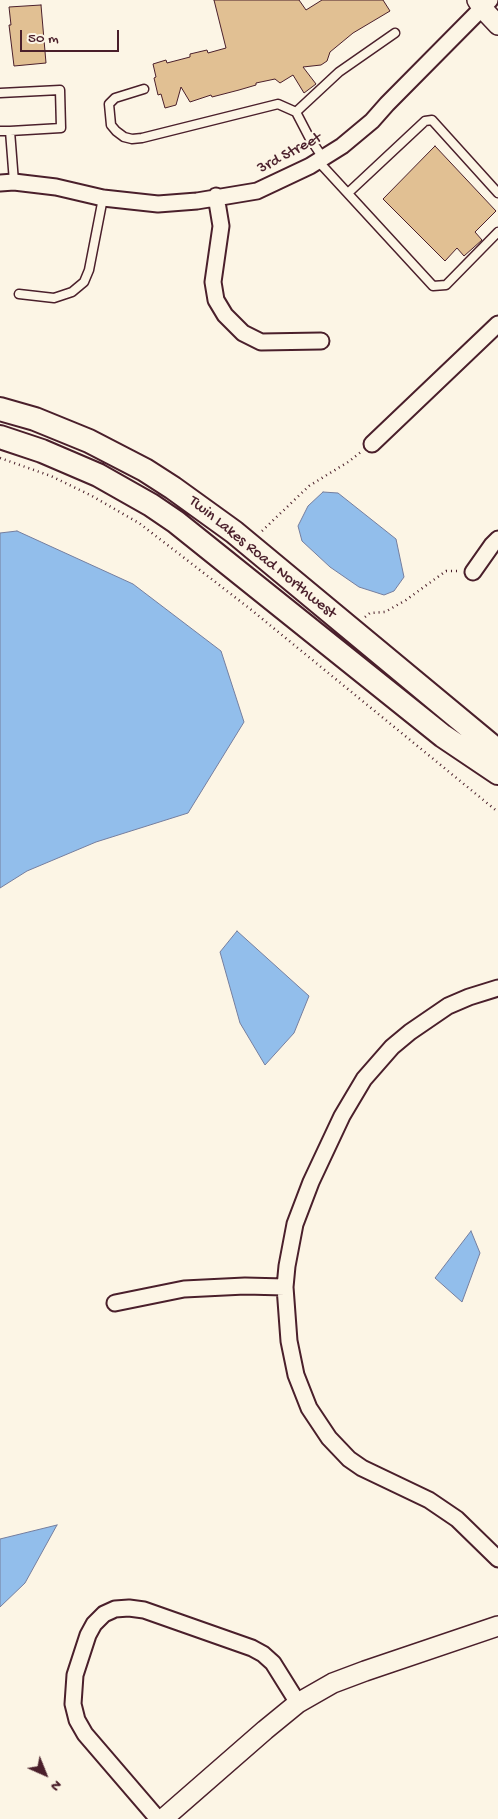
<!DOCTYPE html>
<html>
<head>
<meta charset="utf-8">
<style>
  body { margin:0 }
  #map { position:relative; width:498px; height:1819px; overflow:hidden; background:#fcf5e5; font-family:"Gochi Hand",sans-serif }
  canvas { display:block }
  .north { position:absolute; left:20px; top:1749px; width:50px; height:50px; -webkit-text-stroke:4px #fcf5e5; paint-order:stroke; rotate:136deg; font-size:14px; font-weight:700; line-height:20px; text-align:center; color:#4a1f2b }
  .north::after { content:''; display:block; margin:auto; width:18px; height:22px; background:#4a1f2b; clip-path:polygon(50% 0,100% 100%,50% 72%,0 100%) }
  .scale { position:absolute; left:20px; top:30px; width:99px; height:22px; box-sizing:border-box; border:2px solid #4a1f2b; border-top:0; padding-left:6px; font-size:15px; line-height:18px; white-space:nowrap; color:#4a1f2b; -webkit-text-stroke:4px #fcf5e5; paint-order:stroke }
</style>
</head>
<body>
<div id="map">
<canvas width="498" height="1819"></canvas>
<div class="north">N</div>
<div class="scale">50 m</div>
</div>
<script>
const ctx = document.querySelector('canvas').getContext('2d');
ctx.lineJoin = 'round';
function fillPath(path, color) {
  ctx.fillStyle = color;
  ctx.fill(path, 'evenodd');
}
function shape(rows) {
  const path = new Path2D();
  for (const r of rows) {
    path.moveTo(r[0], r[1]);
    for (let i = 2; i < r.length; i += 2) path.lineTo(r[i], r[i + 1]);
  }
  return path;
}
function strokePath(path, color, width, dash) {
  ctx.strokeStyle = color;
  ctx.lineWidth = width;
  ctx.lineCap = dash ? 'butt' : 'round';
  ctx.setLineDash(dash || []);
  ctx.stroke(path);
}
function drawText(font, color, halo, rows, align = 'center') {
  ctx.font = font + ' "Gochi Hand",sans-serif';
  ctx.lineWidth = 4.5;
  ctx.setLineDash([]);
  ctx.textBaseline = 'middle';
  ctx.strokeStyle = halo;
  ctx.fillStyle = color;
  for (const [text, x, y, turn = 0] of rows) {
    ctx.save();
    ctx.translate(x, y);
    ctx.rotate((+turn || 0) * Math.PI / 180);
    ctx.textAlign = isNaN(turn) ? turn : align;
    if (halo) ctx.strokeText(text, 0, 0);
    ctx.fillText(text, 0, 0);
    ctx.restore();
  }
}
const water = shape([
  [323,492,338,493,396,539,404,577,394,591,384,595,359,587,330,567,302,541,298,526,308,506,323,492],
  [17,531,133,584,221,651,244,722,188,813,96,842,27,871,0,888,0,533,17,531],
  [237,931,309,996,294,1033,265,1065,240,1023,220,952,237,931],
  [471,1231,480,1253,462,1302,435,1278,471,1231],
  [57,1525,25,1583,0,1607,0,1539,57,1525]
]);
fillPath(water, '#92beeb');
strokePath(water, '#757e9e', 1);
const building = shape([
  [214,0,299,0,306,10,322,0,383,0,390,11,353,33,330,52,327,61,321,65,303,67,316,84,304,93,293,75,280,83,275,79,256,83,256,85,239,90,212,97,211,95,190,102,181,87,176,105,165,108,161,94,158,95,154,78,156,77,153,64,166,60,167,63,190,57,190,54,207,50,208,53,226,48,214,0],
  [41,5,46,63,14,66,9,25,11,25,9,7,41,5],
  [435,146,496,211,475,232,482,240,464,256,457,248,445,261,383,199,435,146]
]);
fillPath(building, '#e1c093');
strokePath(building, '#4a1f2b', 1);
const service = shape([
  [144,89,115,98,109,104,111,125,116,131,124,137,132,139,142,138,278,104,296,112],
  [0,93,60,90,61,128,10,131],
  [0,131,10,131,14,182],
  [323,158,309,137,296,112,339,72,395,33],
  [318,161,433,286,446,285,498,232],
  [348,193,425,121,432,120,498,193],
  [19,294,54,298,72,292,84,282,89,270,103,198]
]);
const minor = shape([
  [0,183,14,182,56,187,103,198,158,204,197,201,257,191,310,166,342,146,372,121,387,104,490,0],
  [216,196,221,226,213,282,216,300,225,315,243,333,261,342,321,341],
  [372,444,498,324],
  [473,572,492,545,498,539],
  [498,988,469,997,448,1006,410,1032,392,1047,364,1079,342,1116,311,1182,295,1224,287,1266,285,1287,289,1341,296,1375,309,1408,329,1438,349,1459,362,1468,429,1500,457,1519,498,1559],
  [115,1303,184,1289,245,1286,285,1287],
  [158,1819,85,1734,77,1720,73,1704,75,1675,88,1635,94,1624,104,1614,115,1609,129,1608,144,1610,252,1648,263,1654,273,1663,298,1703]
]);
const tertiary = shape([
  [477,0,482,8,498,25],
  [163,1819,265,1730,298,1703,333,1683,365,1671,498,1626]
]);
const secondary = shape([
  [0,409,35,419,89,441,145,470,173,488,234,532,498,751],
  [0,437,42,451,98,475,151,505,176,522,443,736,498,773]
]);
strokePath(service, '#4a1f2b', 11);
strokePath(minor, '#4a1f2b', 19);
strokePath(tertiary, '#4a1f2b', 22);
strokePath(secondary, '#4a1f2b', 26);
strokePath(shape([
  [0,458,51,476,92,496,139,523,249,608,498,812],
  [262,531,309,486,348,462,361,452],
  [365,617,370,613,385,612,406,600,446,571,459,571]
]), '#4a1f2b', 2.5, [1, 4]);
strokePath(service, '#fcf5e5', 8);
strokePath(minor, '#fcf5e5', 15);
strokePath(tertiary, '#fcf5e5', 19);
strokePath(secondary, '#fcf5e5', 22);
drawText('16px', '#4a1f2b', '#fcf5e5', [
  ["3rd Street",290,154,-28],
  ["Twin Lakes Road Northwest",262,558,39]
]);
</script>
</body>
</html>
